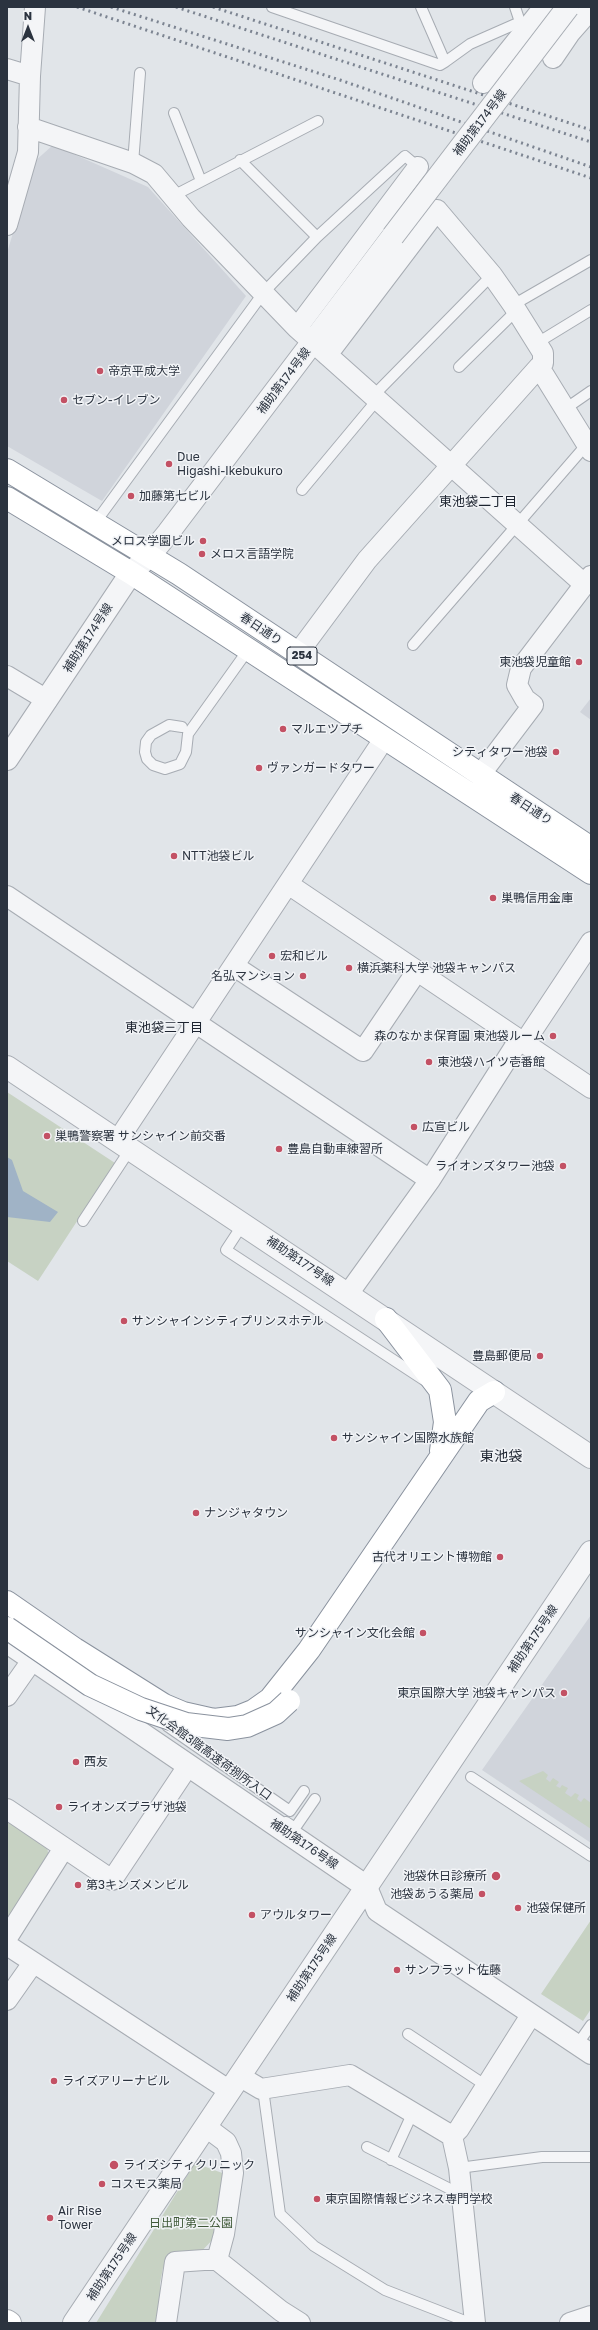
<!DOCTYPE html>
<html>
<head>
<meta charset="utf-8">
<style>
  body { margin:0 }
  #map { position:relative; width:598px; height:2330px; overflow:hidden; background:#e1e5e9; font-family:"Golos Text",sans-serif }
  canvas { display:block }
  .frame { position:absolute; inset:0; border:8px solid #2b333f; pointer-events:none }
  .north { position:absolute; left:8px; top:8px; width:40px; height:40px; -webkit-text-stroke:3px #f1f3f6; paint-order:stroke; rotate:0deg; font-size:11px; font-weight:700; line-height:16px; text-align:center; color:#2b333f }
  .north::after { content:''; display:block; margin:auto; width:14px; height:18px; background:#2b333f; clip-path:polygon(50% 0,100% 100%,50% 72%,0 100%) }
</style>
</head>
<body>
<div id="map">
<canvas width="598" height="2330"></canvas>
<div class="frame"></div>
<div class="north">N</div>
</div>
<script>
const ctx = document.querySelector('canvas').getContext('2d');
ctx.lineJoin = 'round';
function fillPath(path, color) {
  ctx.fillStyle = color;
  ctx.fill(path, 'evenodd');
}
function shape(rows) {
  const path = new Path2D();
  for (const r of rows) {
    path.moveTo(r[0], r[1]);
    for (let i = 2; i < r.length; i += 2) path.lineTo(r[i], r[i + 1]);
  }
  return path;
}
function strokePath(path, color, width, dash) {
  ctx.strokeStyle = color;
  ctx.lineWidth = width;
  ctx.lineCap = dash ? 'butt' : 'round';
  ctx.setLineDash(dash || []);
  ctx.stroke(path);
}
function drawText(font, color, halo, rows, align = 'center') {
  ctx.font = font + ' "Golos Text","Noto Sans JP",sans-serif';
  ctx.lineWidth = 3;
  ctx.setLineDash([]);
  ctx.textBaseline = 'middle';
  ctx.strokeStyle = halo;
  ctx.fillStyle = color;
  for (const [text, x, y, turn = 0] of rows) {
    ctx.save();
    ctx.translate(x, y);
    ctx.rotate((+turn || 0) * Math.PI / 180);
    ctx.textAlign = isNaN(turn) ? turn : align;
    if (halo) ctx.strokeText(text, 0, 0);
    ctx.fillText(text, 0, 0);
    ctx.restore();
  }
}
fillPath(shape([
  [53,145,148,187,246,296,102,501,7,446,7,253,34,162],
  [591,698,591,720,580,712],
  [591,1615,591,1843,482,1770]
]), '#d0d4db');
fillPath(shape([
  [7,1092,115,1163,38,1281,7,1261],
  [543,1771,548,1775,546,1779,550,1782,553,1778,559,1782,556,1786,560,1788,562,1785,568,1788,565,1793,571,1797,575,1793,579,1795,577,1799,581,1802,584,1798,591,1803,591,1829,519,1781],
  [7,1819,47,1846,49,1859,7,1924],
  [591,1920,591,2009,583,2021,541,1994],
  [195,2163,225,2174,217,2235,197,2256,169,2257,163,2268,160,2283,160,2320,155,2321,155,2323,96,2323]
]), '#c7d2c3');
fillPath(shape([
  [7,1157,12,1160,23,1191,58,1212,50,1222,7,1217]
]), '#a0b3c6');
const service = shape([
  [272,7,440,65,445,62],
  [421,7,445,62,470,44,520,22],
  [515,7,522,28],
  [174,113,201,181],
  [240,160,317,237],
  [133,163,140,73],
  [173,196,318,121],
  [513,305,591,260],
  [537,343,591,310],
  [459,367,516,311],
  [565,409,591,391],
  [302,490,377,400,377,392,492,275],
  [95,523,264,292,317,237,405,156,418,167],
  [413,645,587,444],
  [182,727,169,725,151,735,146,742,145,752,147,759,153,765,165,769,180,764,186,752,188,734,248,650],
  [83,1221,131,1148],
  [243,1224,226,1250,424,1380],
  [167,1726,290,1811,304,1791],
  [471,1777,591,1856],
  [286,1822,295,1828,315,1799],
  [408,2034,485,2085],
  [577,2045,591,2025],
  [263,2089,280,2214,314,2246,385,2290,470,2323],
  [367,2147,462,2195],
  [391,2160,413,2112],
  [459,2168,542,2157,591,2157]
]);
const minor = shape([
  [553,58,570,33,591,9],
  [7,69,30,76],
  [483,83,544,7],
  [28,127,133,163,154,174,191,218,297,328],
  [418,167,297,328,584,584],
  [7,225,28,152,30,76,35,7],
  [327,355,437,210,492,275,513,305,543,353,543,363,539,367,591,451],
  [298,653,367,560,539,367],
  [7,676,47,700],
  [480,775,533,705,525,699,517,685,521,668,591,576],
  [288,884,591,1088],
  [7,896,430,1180],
  [234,966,363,1051,417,971],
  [524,1043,591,942],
  [118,1140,384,739],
  [348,1294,430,1180,519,1040],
  [7,1696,33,1659],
  [7,1809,112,1880,188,1766],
  [367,1887,377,1911,591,2054],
  [7,1938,64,1848],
  [7,1945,230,2091],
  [7,2000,33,1963],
  [239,2076,261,2089,350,2075,452,2136,459,2129,531,2015],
  [206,2127,226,2142,231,2153,233,2173,224,2234,217,2260],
  [452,2136,459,2168,475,2323],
  [166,2323,175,2262,204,2260,217,2260,281,2311,300,2323],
  [570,2323,591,2316]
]);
const tertiary = shape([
  [7,759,131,573,150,555,168,533,393,236],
  [7,1067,591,1457],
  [7,1642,367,1887],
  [74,2323,591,1552]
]);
const secondary = shape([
  [7,2321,10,2323]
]);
const trunk = shape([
  [7,470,179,574,591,848],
  [7,498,131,573,591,873]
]);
const motorway = shape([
  [386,1319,440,1390,445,1422,441,1451],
  [7,1602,75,1649,164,1705,183,1713,214,1720,238,1717,253,1711,270,1699,309,1650,479,1401,494,1392]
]);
strokePath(service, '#a7acb3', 12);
strokePath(minor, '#a7acb3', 22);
strokePath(tertiary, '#a7acb3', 24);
strokePath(secondary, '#a7acb3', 24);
strokePath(trunk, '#8a929e', 24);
strokePath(motorway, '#8a929e', 24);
strokePath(service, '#f4f5f7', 10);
strokePath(minor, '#f4f5f7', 20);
strokePath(tertiary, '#f4f5f7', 22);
strokePath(secondary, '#fff', 22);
strokePath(trunk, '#fff', 22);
strokePath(motorway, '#fff', 22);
strokePath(shape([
  [77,7,591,178],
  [111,7,340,80,591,167],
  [176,7,591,142],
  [213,7,591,130]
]), '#7c8491', 3, [2, 4]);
const tertiaryBridge = shape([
  [393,236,568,7]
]);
const motorwayBridge = shape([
  [7,1628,90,1685,141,1709,186,1724,228,1729,247,1726,276,1713,289,1701]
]);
strokePath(tertiaryBridge, '#a7acb3', 24, []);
strokePath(motorwayBridge, '#8a929e', 24, []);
strokePath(tertiaryBridge, '#f4f5f7', 22);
strokePath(motorwayBridge, '#fff', 22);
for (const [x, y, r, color] of [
  [100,371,4,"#c35164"],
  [64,400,4,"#c35164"],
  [169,464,4,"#c35164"],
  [131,496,4,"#c35164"],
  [203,541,4,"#c35164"],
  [202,554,4,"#c35164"],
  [579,662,4,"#c35164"],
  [283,729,4,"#c35164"],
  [556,752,4,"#c35164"],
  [259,768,4,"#c35164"],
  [174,856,4,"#c35164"],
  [493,898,4,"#c35164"],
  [272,956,4,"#c35164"],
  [349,968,4,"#c35164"],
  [303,976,4,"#c35164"],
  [553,1036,4,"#c35164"],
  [429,1062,4,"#c35164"],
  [414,1127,4,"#c35164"],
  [47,1136,4,"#c35164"],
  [279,1149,4,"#c35164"],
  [563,1166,4,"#c35164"],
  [124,1321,4,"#c35164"],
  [540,1356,4,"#c35164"],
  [334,1438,4,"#c35164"],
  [196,1513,4,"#c35164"],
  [500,1557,4,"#c35164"],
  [423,1633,4,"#c35164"],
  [564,1693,4,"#c35164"],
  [76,1762,4,"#c35164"],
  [59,1807,4,"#c35164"],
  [496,1876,5,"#c35164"],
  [78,1885,4,"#c35164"],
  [482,1894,4,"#c35164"],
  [518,1908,4,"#c35164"],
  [252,1915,4,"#c35164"],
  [397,1970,4,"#c35164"],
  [54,2081,4,"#c35164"],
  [114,2165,5,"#c35164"],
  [102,2184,4,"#c35164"],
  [317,2199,4,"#c35164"],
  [50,2218,4,"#c35164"]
]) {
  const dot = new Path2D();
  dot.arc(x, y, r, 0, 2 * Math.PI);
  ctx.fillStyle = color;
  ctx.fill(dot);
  strokePath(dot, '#f1f3f6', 1.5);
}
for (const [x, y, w] of [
  [302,656,30]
]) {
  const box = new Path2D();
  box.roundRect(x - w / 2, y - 9, w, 18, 3);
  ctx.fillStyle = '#f1f3f6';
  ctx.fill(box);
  strokePath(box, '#2b333f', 1);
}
drawText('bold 11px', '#2b333f', null, [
  ["254",302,656]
]);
drawText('12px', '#2b333f', '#f1f3f6', [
  ["補助第174号線",480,123,-53],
  ["補助第174号線",284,381,-53],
  ["春日通り",261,629,34],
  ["補助第174号線",88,638,-57],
  ["春日通り",531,809,33],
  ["補助第177号線",300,1261,34],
  ["補助第175号線",533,1639,-56],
  ["文化会館3階高速荷捌所入口",209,1753,36],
  ["補助第176号線",304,1844,34],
  ["補助第175号線",312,1968,-56],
  ["補助第175号線",112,2267,-56]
]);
drawText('12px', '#2b333f', '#f1f3f6', [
  ["帝京平成大学",108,371],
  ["セブン-イレブン",72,400],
  ["Due",177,457],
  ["Higashi-Ikebukuro",177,471],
  ["加藤第七ビル",139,496],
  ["メロス学園ビル",195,541,"right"],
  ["メロス言語学院",210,554],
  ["東池袋児童館",571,662,"right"],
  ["マルエツプチ",291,729],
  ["シティタワー池袋",548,752,"right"],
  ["ヴァンガードタワー",267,768],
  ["NTT池袋ビル",182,856],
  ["巣鴨信用金庫",501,898],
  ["宏和ビル",280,956],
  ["横浜薬科大学 池袋キャンパス",357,968],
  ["名弘マンション",295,976,"right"],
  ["森のなかま保育園 東池袋ルーム",545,1036,"right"],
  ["東池袋ハイツ壱番館",437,1062],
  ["広宣ビル",422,1127],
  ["巣鴨警察署 サンシャイン前交番",55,1136],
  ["豊島自動車練習所",287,1149],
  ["ライオンズタワー池袋",555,1166,"right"],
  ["サンシャインシティプリンスホテル",132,1321],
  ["豊島郵便局",532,1356,"right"],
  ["サンシャイン国際水族館",342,1438],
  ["ナンジャタウン",204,1513],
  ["古代オリエント博物館",492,1557,"right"],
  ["サンシャイン文化会館",415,1633,"right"],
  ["東京国際大学 池袋キャンパス",556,1693,"right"],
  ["西友",84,1762],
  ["ライオンズプラザ池袋",67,1807],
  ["池袋休日診療所",487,1876,"right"],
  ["第3キンズメンビル",86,1885],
  ["池袋あうる薬局",474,1894,"right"],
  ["池袋保健所",526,1908],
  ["アウルタワー",260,1915],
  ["サンフラット佐藤",405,1970],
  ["ライズアリーナビル",62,2081],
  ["ライズシティクリニック",123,2165],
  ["コスモス薬局",110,2184],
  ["東京国際情報ビジネス専門学校",325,2199],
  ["Air Rise",58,2211],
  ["Tower",58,2225]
], 'left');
drawText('12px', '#405a39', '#f1f3f6', [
  ["日出町第二公園",191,2223]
]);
drawText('13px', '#1d2430', '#f1f3f6', [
  ["東池袋二丁目",478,502],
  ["東池袋三丁目",164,1028]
]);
drawText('14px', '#1d2430', '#f1f3f6', [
  ["東池袋",501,1457]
]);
</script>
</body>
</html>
